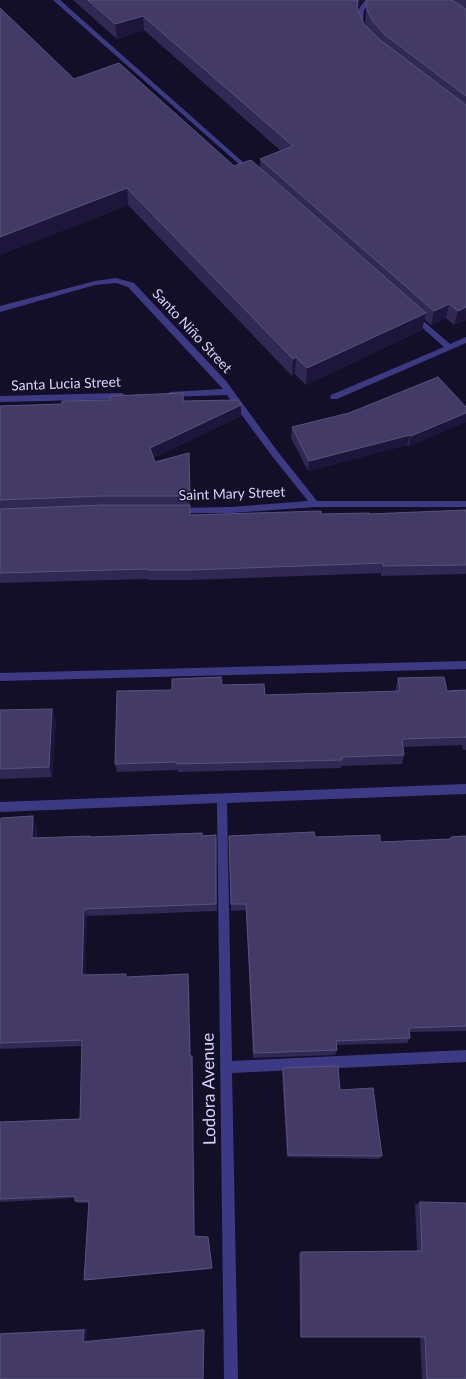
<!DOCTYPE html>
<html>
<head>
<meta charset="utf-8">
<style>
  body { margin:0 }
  canvas { display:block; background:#130f26 }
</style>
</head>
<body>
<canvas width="466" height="1379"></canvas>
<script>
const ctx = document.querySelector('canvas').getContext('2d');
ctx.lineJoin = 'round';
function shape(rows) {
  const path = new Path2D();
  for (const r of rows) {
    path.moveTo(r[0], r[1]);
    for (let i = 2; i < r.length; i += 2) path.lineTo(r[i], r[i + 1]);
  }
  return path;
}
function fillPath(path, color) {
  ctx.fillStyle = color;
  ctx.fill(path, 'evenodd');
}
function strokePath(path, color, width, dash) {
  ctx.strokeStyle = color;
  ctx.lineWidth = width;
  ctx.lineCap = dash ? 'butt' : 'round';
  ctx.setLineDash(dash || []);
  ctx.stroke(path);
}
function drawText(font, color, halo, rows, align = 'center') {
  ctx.font = font + ' Lato,sans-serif';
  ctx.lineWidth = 3;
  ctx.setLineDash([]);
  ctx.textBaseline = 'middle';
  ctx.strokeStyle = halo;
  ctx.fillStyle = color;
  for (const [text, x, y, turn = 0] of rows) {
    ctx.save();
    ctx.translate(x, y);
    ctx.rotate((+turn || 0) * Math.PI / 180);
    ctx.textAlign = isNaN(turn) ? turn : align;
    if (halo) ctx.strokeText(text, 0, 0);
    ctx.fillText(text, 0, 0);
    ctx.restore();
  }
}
fillPath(shape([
  [53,0,60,0,253,171,253,173,249,173,53,0],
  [365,0,371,0,364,10,363,23,365,29,362,31,359,29,357,23,358,10,365,0],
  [116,278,134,283,226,381,278,452,317,501,466,501,466,507,315,507,231,513,173,513,172,511,173,509,176,508,231,507,308,501,272,456,227,395,167,397,166,395,170,392,223,389,128,287,116,283,95,285,0,312,0,306,95,281,116,278],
  [413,312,450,344,466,337,466,343,337,399,331,399,330,397,331,395,444,347,410,317,410,313,413,312],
  [122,393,126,396,122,399,0,402,0,396,122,393],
  [466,661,466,669,0,681,0,673,466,661],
  [466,784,466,794,227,803,232,1061,466,1050,466,1062,232,1073,238,1379,224,1379,217,803,0,812,0,802,466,784]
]), '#3d3a85');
fillPath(shape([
  [73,0,363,0,357,9,364,24,366,26,365,23,367,0,466,0,466,320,454,325,446,318,431,325,424,319,422,330,306,385,295,374,292,376,128,205,0,255,0,8,74,79,234,166,260,168,260,159,281,151,144,30,117,39],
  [438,377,408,447,407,445,308,471,291,438,292,427,349,413],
  [183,393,184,401,241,405,241,416,153,458,155,462,189,453,190,515,369,514,466,510,466,574,381,576,381,573,190,580,148,580,148,579,0,583,0,406,62,404],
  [398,678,447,691,466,690,466,750,463,750,462,745,403,747,404,755,402,764,341,766,341,768,178,772,178,770,117,772,115,764,172,690,222,685,265,695,396,691,396,687],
  [0,710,56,719,52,777,0,779],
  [37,825,37,838,90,836,91,837,216,835,217,911,87,916,85,975,127,977,188,974,189,981,191,1056,192,1056,193,1061,195,1236,208,1237,212,1269,88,1280,84,1280,89,1203,78,1203,75,1201,75,1198,0,1202,0,1122,80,1119,82,1046,0,1049,0,834],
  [229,836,315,837,380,842,450,839,451,837,466,836,466,1031,410,1032,410,1038,407,1043,336,1045,337,1050,335,1055,253,1058,246,910,231,911],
  [283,1068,340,1090,382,1156,379,1159,287,1157,282,1072],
  [420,1202,466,1379,422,1379,420,1337,301,1337,300,1336,299,1253,301,1252,417,1251,415,1205],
  [87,1329,86,1341,204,1329,204,1379,0,1379,0,1333]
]), '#312854');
fillPath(shape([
  [357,0,363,0,356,10],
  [143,16,144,30,117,39,115,24],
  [127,188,128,205,0,255,0,237],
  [449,304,446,318,431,325,434,311],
  [466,307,466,320,454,325,458,311],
  [426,313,422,330,306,385,307,368],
  [296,357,295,374,292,376,293,359],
  [241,405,241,416,151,459,150,448],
  [466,413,466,422,408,447,411,436],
  [410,435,407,445,308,471,309,461],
  [189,453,190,464,190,506,190,496],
  [52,709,56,719,52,777,49,767],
  [33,816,37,825,36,846,32,838],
  [84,909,87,916,85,982,82,975],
  [188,974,189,981,191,1061,190,1056],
  [192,1056,193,1061,195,1238,194,1236],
  [87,1329,86,1341,83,1342,84,1330],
  [204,1329,204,1379,203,1379,204,1330]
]), '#1d163a');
const building = shape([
  [88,0,358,0,357,8,364,24,379,39,466,105,466,307,458,311,449,304,434,311,260,159,293,146,143,16,115,24,88,0],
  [367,0,452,0,466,9,466,96,385,35,372,20,366,8,367,0],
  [0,8,74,79,119,63,234,166,251,160,426,313,307,368,296,357,293,359,127,188,0,237,0,8],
  [438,377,466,407,466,413,411,436,410,435,309,461,292,427,349,413,438,377],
  [183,393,183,401,237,400,241,405,150,448,155,462,189,453,190,496,103,496,0,500,0,406,62,404,62,401,110,400,110,396,183,393],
  [103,505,190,505,190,515,321,511,321,514,369,513,369,514,466,510,466,565,383,566,383,563,190,570,147,570,147,569,0,573,0,509,103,505],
  [221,677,222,685,264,684,265,695,400,691,398,678,444,677,447,691,466,690,466,738,466,737,402,739,404,755,342,757,342,760,177,764,177,762,115,764,117,691,172,690,172,679,221,677],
  [52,709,49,767,0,769,0,710,52,709],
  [33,816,32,838,90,836,90,837,202,833,202,836,216,835,216,904,84,909,82,975,126,974,126,977,188,974,190,1056,192,1056,194,1236,208,1237,212,1268,84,1280,89,1201,75,1201,75,1196,0,1199,0,1122,80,1119,82,1040,0,1043,0,834,1,818,33,816],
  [314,832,315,837,380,835,380,842,451,839,451,837,466,836,466,1026,409,1028,410,1038,336,1041,337,1050,254,1053,246,904,231,904,229,836,314,832],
  [338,1066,340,1090,373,1088,382,1156,288,1155,283,1068,338,1066],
  [420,1202,466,1203,466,1379,427,1379,425,1337,301,1337,301,1252,422,1251,420,1202],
  [84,1330,83,1342,204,1330,203,1379,0,1379,0,1334,84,1330]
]);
fillPath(building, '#433a66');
strokePath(building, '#5a527e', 1);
drawText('14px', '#d9d4ff', '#130f26', [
  ["Santo Niño Street",192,331,47],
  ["Santa Lucia Street",66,384,-2],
  ["Saint Mary Street",232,494,-2]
]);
drawText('17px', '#d9d4ff', '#130f26', [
  ["Lodora Avenue",209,1089,-91]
]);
</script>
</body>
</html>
